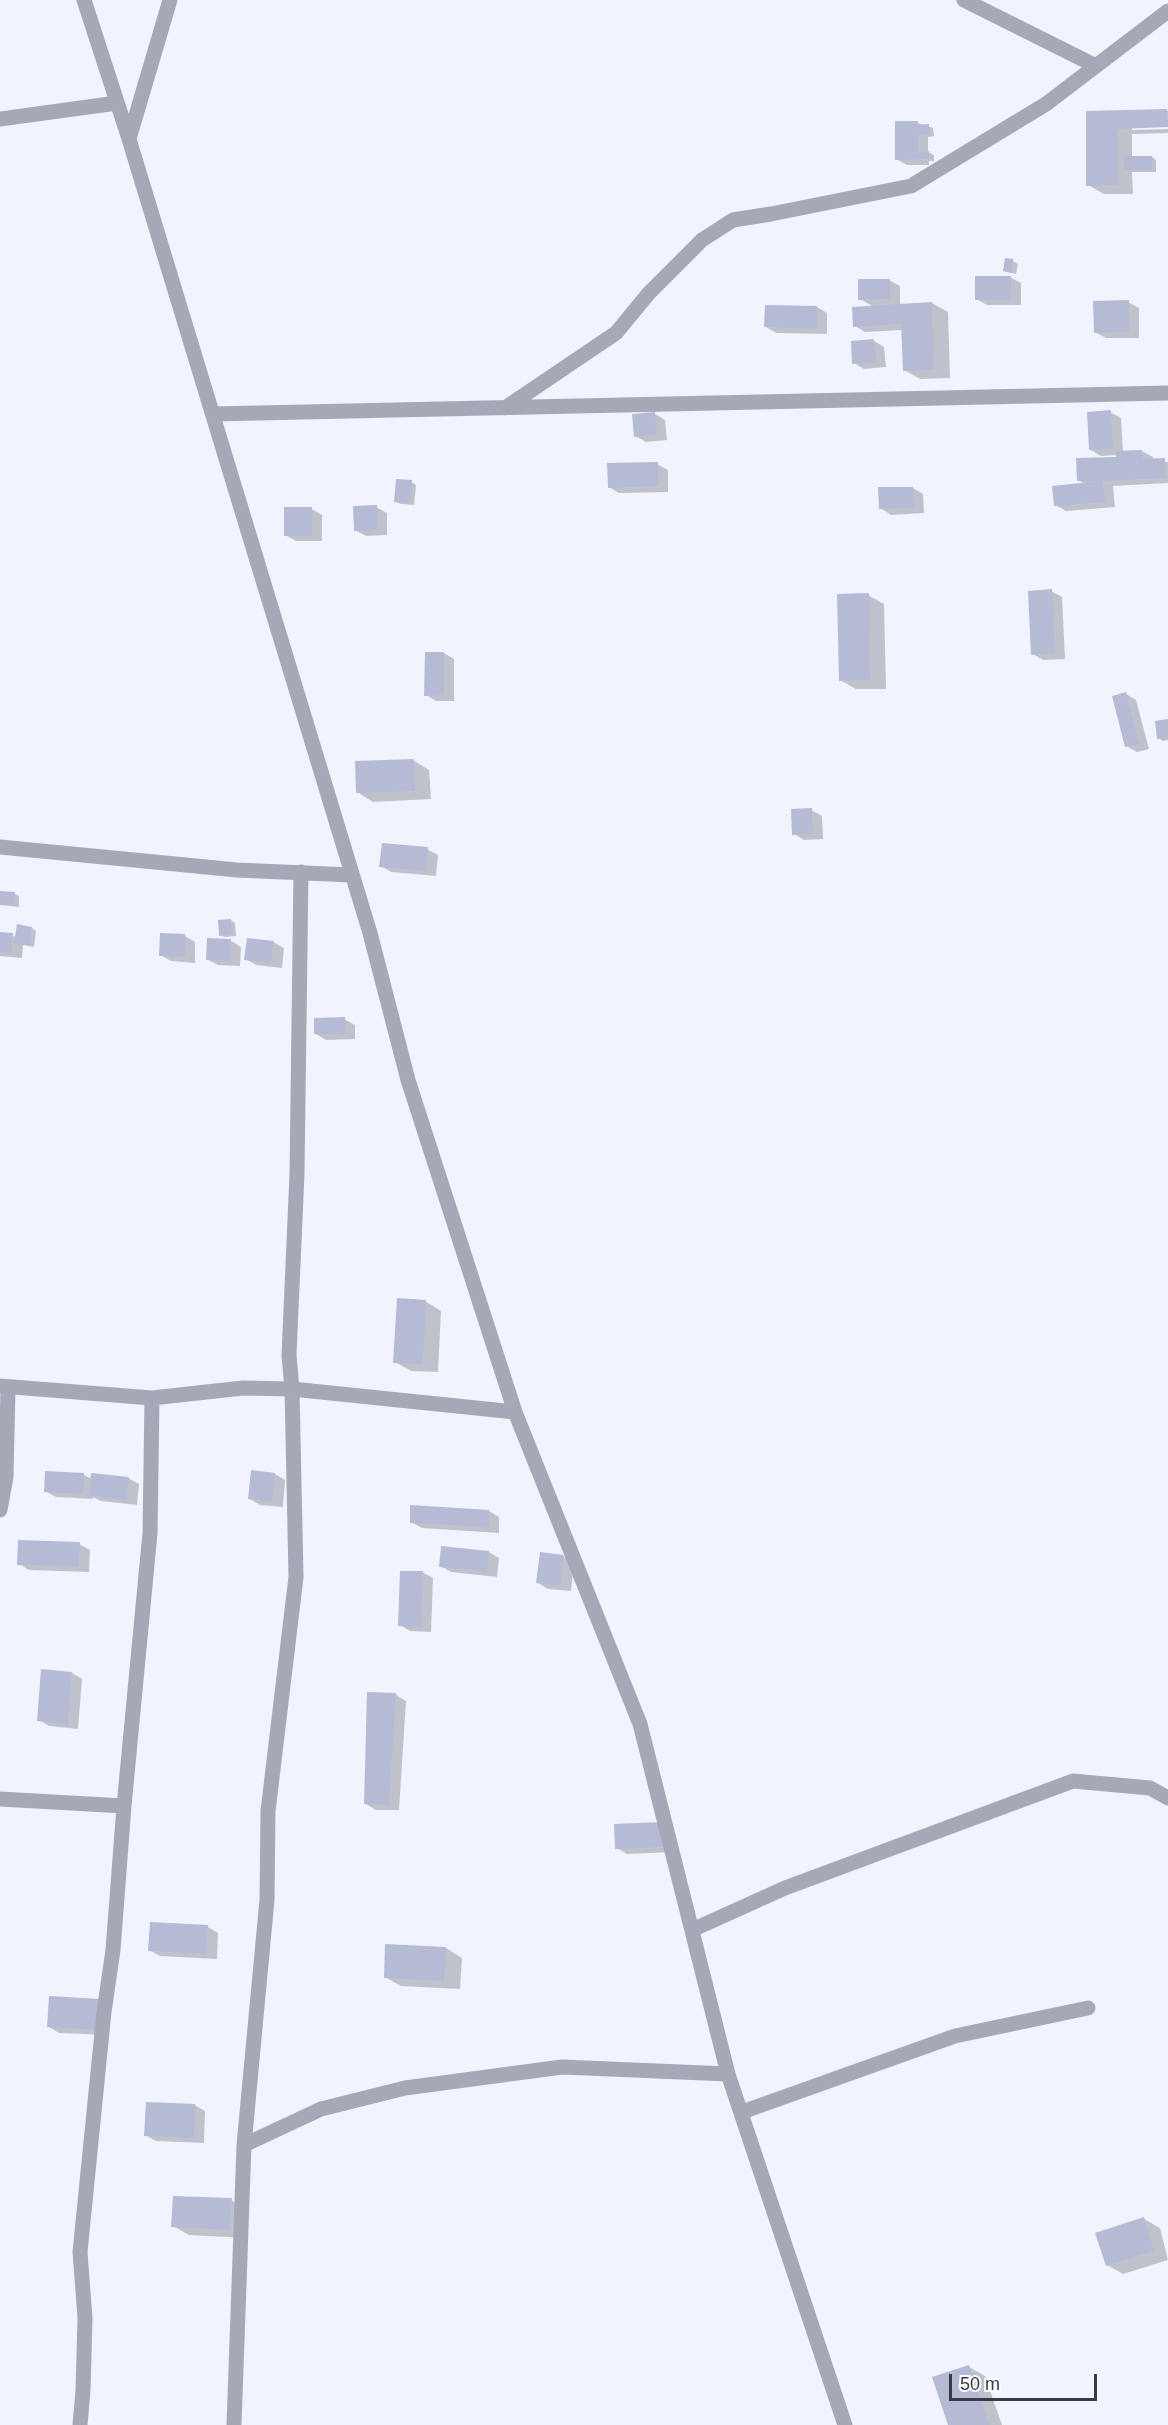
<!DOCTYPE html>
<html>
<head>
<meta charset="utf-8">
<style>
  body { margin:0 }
  #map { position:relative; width:1168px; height:2425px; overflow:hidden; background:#f1f3fe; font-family:Helvetica,sans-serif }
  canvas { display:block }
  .scale { position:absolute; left:949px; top:2374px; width:148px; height:27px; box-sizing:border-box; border:3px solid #383a45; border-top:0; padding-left:8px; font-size:18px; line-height:21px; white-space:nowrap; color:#383a45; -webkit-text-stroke:4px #fff; paint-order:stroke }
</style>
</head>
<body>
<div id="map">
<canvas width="1168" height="2425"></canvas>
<div class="scale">50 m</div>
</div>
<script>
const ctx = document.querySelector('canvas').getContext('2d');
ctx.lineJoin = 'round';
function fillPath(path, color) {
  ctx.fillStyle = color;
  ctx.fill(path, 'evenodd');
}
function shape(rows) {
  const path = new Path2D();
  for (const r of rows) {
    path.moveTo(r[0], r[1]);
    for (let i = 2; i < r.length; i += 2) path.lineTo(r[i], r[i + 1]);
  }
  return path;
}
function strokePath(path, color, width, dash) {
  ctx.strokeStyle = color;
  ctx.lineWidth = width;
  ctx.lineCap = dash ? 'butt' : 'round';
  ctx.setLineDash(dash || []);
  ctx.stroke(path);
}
fillPath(shape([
  [1168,111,1168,126,1132,127,1132,130,1168,129,1168,133,1132,134,1132,157,1152,157,1156,160,1156,172,1132,172,1133,194,1104,194,1088,185,1116,112],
  [896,122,918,123,933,128,934,136,928,137,928,152,934,155,934,161,929,161,929,165,907,165,896,159],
  [1013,261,1018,264,1016,274,1004,271],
  [1010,277,1021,283,1021,305,987,305,976,299],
  [889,280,900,286,900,305,932,303,948,312,950,378,920,379,904,370,902,330,865,332,855,326,874,307,860,299],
  [1128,302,1139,308,1139,338,1106,338,1095,332],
  [817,307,827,313,827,334,776,333,766,327],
  [874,341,884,347,886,367,864,369,854,363],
  [1110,412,1121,418,1123,452,1142,451,1153,457,1153,460,1168,462,1168,483,1113,486,1115,507,1066,511,1055,505,1086,484,1078,480,1118,458,1118,455,1101,456,1091,450],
  [655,414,665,420,667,440,646,442,635,436],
  [657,464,668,470,668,492,619,493,609,487],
  [411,482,416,485,414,505,401,504,396,502],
  [913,488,923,494,924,513,891,515,880,508],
  [376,507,387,513,387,535,366,536,355,530],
  [312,509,322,515,322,541,296,541,285,535],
  [1051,591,1062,597,1065,659,1043,660,1033,654],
  [868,595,884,604,886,689,856,689,840,680],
  [444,653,454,659,454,701,436,701,426,695,426,654],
  [1126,694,1136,700,1149,749,1137,752,1126,746],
  [1168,721,1168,740,1163,741,1158,738],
  [413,760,429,770,431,799,373,802,357,792],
  [811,810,822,816,823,839,804,840,794,834],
  [427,849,438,855,436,876,391,872,381,866],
  [0,892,15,894,19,896,19,907,0,905],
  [231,920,235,923,236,936,225,937,220,935],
  [32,928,36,931,34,947,23,945,22,958,0,956,0,933,17,937],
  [185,936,195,942,195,963,171,961,160,955],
  [208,940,231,941,241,947,240,966,218,965,207,959],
  [273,942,284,948,282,968,256,965,246,959],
  [344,1019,355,1025,355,1039,326,1040,316,1034],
  [425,1301,441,1311,438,1372,411,1371,395,1362],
  [275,1474,285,1480,283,1507,260,1505,250,1499],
  [84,1475,92,1479,128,1478,139,1484,137,1505,101,1501,93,1497,93,1499,56,1497,45,1491],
  [489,1511,499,1517,499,1533,422,1528,411,1522],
  [79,1544,90,1550,89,1572,29,1570,19,1564],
  [489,1552,499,1558,497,1577,451,1572,441,1566],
  [541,1554,564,1557,574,1563,571,1591,548,1589,538,1583],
  [422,1572,433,1578,431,1632,410,1631,400,1625],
  [72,1673,82,1679,78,1729,49,1726,39,1720],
  [396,1695,406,1701,399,1810,376,1810,366,1804],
  [662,1823,673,1852,627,1854,617,1848],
  [208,1927,218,1933,217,1959,160,1956,149,1950],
  [446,1948,462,1958,460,1989,401,1986,385,1977],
  [51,1997,109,2035,59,2033,49,2027],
  [195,2105,205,2111,204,2143,156,2141,145,2135],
  [231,2200,247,2209,246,2238,189,2235,173,2226],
  [1144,2219,1160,2228,1168,2260,1123,2274,1107,2265],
  [969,2367,985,2376,1002,2425,950,2425]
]), '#0003');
fillPath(shape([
  [1167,109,1168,127,1117,129,1117,185,1086,186,1086,111],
  [895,121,918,121,917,125,929,124,930,134,918,135,918,152,929,151,930,159,895,160],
  [1124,156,1152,156,1152,170,1124,170],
  [1005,258,1013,259,1012,273,1003,271],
  [975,276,1011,276,1011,300,975,300],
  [858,279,890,279,890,299,858,300],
  [1129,300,1129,332,1094,333,1093,301],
  [932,302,934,370,903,371,901,324,853,327,852,307],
  [765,305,817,306,817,329,764,327],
  [874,339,876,362,852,364,851,341],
  [1111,410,1113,449,1089,450,1087,412],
  [655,412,657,434,634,437,632,414],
  [1142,450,1143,459,1165,458,1166,478,1103,481,1105,502,1054,506,1052,486,1100,481,1077,481,1076,458,1116,457,1116,451],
  [658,462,658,486,608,488,607,463],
  [396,479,412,480,410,503,394,502],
  [878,487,913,487,914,508,879,509],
  [377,505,377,530,354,531,353,506],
  [284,507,312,507,312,536,284,536],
  [1052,589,1055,653,1031,655,1028,591],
  [869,593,870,680,839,681,837,594],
  [425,652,444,652,444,695,424,696],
  [1126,692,1139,744,1125,747,1112,696],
  [1168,719,1168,738,1157,739,1155,721],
  [414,759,415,791,356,793,355,761],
  [812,808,813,834,792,835,791,809],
  [382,843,428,847,426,871,379,867],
  [0,891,15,892,14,905,0,904],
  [231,919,232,934,219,936,218,920],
  [17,924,32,927,30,945,14,943],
  [0,932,13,933,11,953,0,952],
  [160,933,185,934,185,957,159,956],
  [207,938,231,939,230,961,206,960],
  [247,938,274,941,271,963,244,960],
  [345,1017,345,1034,314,1034,314,1018],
  [397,1298,426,1300,423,1364,393,1363],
  [251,1470,275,1473,272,1502,248,1499],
  [45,1471,84,1473,83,1494,44,1492],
  [91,1473,129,1477,127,1500,89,1496],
  [410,1505,489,1510,489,1527,410,1523],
  [18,1540,80,1542,79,1566,17,1565],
  [441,1546,489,1551,487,1572,439,1567],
  [540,1552,564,1555,560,1586,536,1583],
  [400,1571,423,1571,421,1627,398,1626],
  [41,1669,72,1672,68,1724,37,1721],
  [367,1692,396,1693,389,1805,364,1804],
  [662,1822,663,1847,615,1849,614,1824],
  [150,1922,208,1925,206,1954,148,1951],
  [385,1944,446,1947,444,1981,384,1978],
  [49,1996,100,1999,99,2030,47,2027],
  [146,2102,195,2104,194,2138,144,2136],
  [173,2196,232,2198,230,2230,171,2227],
  [1144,2217,1154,2251,1106,2266,1095,2233],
  [969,2365,989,2425,948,2425,932,2377]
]), '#b5bad5');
strokePath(shape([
  [84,0,129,139,370,933,408,1080,515,1412,640,1724,728,2074,845,2425],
  [964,0,1096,66],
  [0,119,117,103],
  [129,139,170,0],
  [505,408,616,333,649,293,702,240,733,220,771,214,911,186,1046,104,1168,11],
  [213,414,1168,393],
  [0,847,237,870,351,875],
  [0,1386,152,1398,243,1388,292,1389,515,1412],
  [0,1510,6,1477,8,1387],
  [0,1799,124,1806],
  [692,1930,785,1888,1073,1781,1150,1788,1168,1798],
  [742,2112,955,2036,1088,2008],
  [244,2145,321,2109,405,2088,562,2067,728,2074],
  [80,2425,83,2391,85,2318,80,2252,104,2012,113,1950,124,1806,150,1533,152,1398],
  [234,2425,244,2145,267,1900,268,1811,296,1577,292,1389,289,1355,297,1174,301,872]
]), '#a6a9b5', 15);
</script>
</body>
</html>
